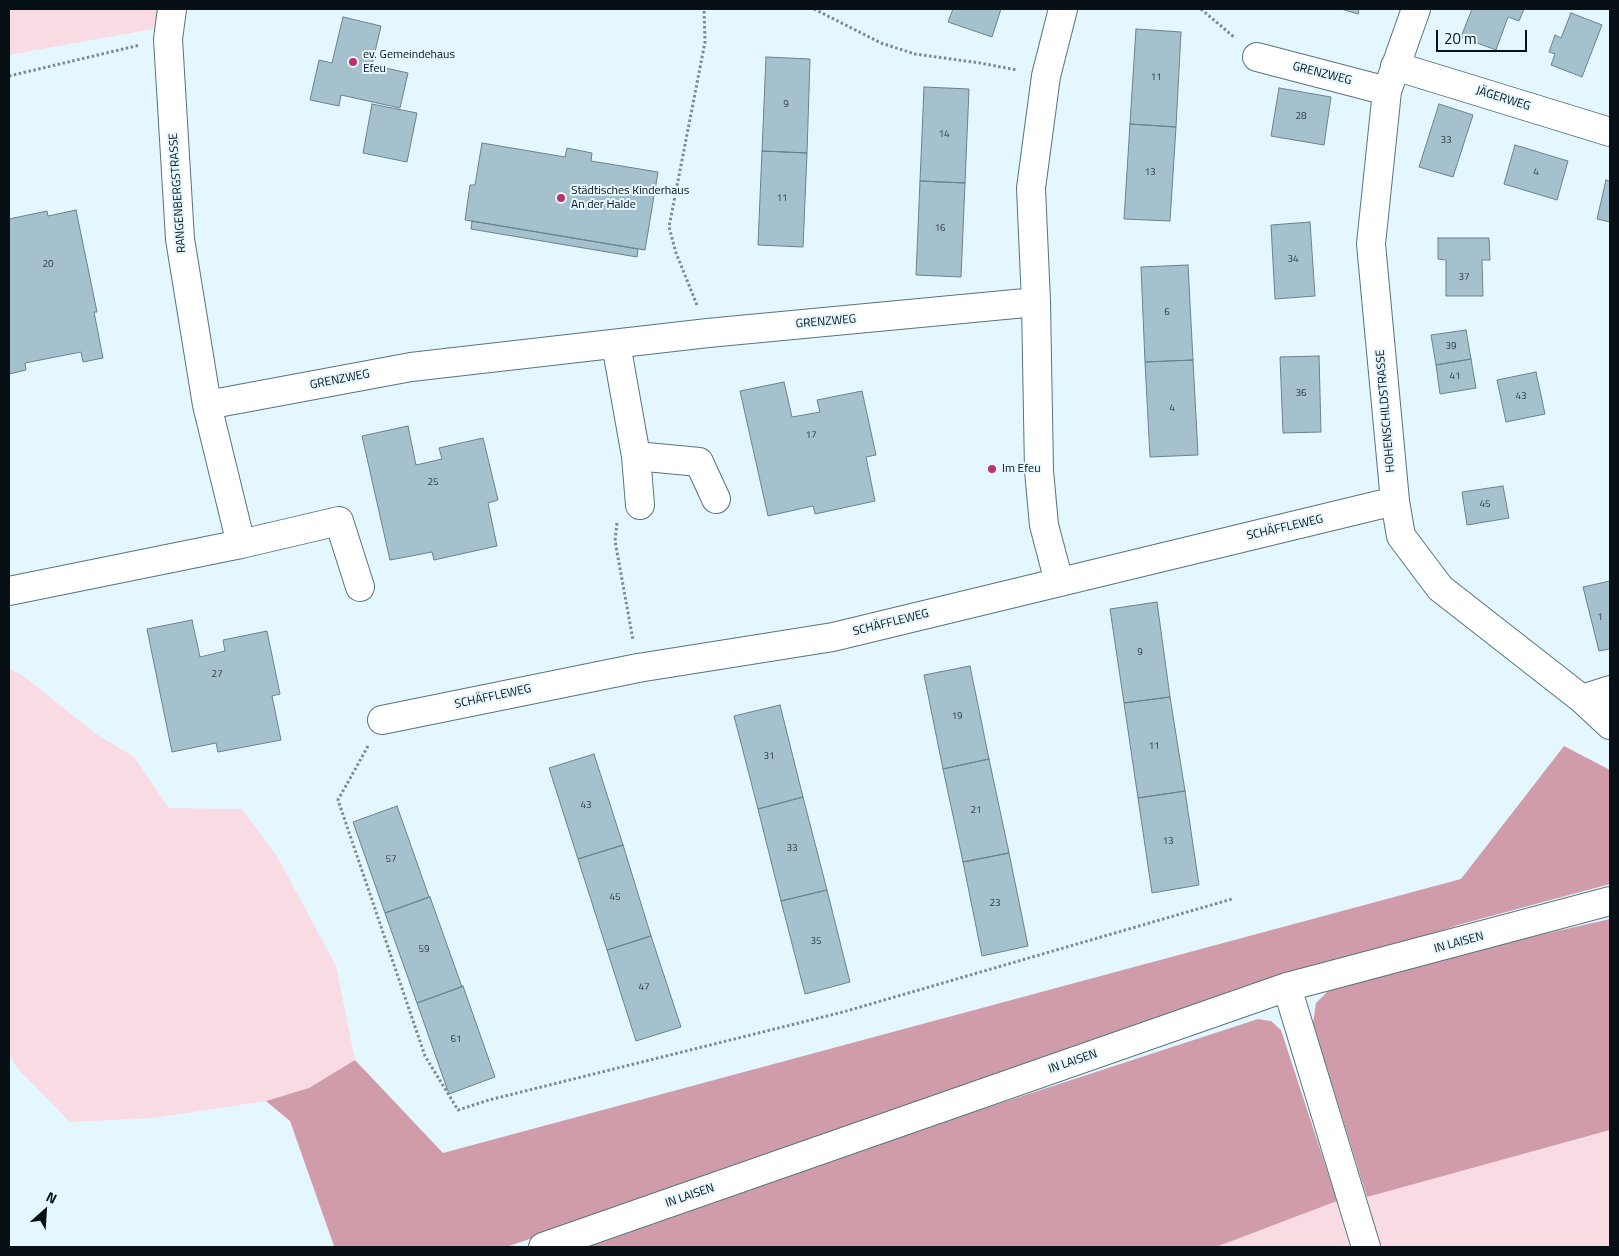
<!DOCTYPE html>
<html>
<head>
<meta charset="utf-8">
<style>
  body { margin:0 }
  #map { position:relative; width:1619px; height:1256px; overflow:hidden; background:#e5f7fe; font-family:"Titillium Web",sans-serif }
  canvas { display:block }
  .frame { position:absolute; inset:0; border:10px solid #071115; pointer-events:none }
  .north { position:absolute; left:20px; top:1186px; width:50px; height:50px; -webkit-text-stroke:4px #e5f7fe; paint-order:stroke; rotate:26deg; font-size:14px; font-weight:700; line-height:20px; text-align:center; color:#071115 }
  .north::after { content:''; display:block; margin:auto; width:18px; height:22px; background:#071115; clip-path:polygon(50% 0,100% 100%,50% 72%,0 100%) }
  .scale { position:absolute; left:1436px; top:30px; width:91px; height:22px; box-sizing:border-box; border:2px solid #071115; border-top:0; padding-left:6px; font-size:15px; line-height:18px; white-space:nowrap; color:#071115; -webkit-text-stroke:4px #e5f7fe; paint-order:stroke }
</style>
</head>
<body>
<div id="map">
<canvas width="1619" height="1256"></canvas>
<div class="frame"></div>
<div class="north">N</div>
<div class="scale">20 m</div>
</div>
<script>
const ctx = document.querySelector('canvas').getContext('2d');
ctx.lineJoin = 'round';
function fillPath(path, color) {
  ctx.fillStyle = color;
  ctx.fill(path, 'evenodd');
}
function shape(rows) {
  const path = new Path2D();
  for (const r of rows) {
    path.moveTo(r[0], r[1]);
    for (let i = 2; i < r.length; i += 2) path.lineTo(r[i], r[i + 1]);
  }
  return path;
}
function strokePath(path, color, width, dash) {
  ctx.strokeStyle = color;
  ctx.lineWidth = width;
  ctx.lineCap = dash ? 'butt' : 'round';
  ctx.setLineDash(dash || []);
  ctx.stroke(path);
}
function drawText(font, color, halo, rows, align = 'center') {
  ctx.font = font + ' "Titillium Web",sans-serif';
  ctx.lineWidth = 4;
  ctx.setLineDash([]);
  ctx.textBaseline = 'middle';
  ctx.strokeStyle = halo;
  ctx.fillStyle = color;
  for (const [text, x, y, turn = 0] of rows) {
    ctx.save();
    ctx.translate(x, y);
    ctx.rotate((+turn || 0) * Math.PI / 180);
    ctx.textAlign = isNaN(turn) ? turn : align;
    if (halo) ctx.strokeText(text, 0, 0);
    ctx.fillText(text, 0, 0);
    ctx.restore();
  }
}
fillPath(shape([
  [9,9,176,9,175,25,9,55],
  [9,668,25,677,96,734,134,757,169,808,242,809,278,858,336,966,355,1060,309,1088,266,1101,153,1118,70,1122,17,1068,9,1054],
  [1610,1130,1610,1247,1378,1247,1367,1197],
  [1337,1201,1350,1247,1216,1247]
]), '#f9dce3');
fillPath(shape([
  [1564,746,1610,770,1610,884,1458,925,506,1247,332,1247,334,1246,290,1121,266,1101,309,1088,355,1060,443,1153,1461,879],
  [1610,919,1610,1130,1367,1197,1313,1023,1316,1003,1329,990,1368,974],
  [1258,1019,1271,1021,1281,1030,1337,1201,1216,1247,560,1247]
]), '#d19ca9');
const building = shape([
  [953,9,1001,9,992,37,948,22,953,9],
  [1341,9,1359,9,1358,14,1341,9],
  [1472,9,1524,9,1519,21,1508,17,1496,50,1461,37,1472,9],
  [1571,13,1602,25,1582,77,1551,65,1555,54,1549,52,1555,35,1561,38,1571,13],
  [343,17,381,26,372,65,408,73,400,108,341,95,339,106,310,100,319,60,332,63,343,17],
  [1136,29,1181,32,1176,127,1130,124,1136,29],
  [766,57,810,59,807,153,762,151,766,57],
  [924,87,969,89,965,183,920,181,924,87],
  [1279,88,1331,97,1324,145,1271,136,1279,88],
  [372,104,417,113,407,162,363,153,372,104],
  [1439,104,1473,115,1453,177,1419,167,1439,104],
  [1130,124,1176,127,1170,221,1124,219,1130,124],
  [482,143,565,157,567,148,592,153,591,161,658,172,645,250,465,220,470,185,475,185,482,143],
  [1515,145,1568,161,1557,200,1504,184,1515,145],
  [762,151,807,153,803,247,758,245,762,151],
  [1606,180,1610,181,1610,222,1597,219,1606,180],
  [920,181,965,183,961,277,916,275,920,181],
  [76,210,97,312,94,312,103,358,83,362,81,352,25,363,26,370,9,374,9,219,47,211,48,216,76,210],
  [472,221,638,249,637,257,471,229,472,221],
  [1310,222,1315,296,1275,299,1271,225,1310,222],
  [1438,238,1489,238,1490,260,1482,260,1483,296,1446,296,1446,260,1438,259,1438,238],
  [1188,265,1193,360,1145,362,1141,267,1188,265],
  [1466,330,1471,359,1436,365,1431,335,1466,330],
  [1319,356,1321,432,1283,433,1280,357,1319,356],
  [1471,359,1476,388,1440,394,1436,365,1471,359],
  [1193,360,1198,455,1150,457,1145,362,1193,360],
  [1536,372,1545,414,1506,422,1497,380,1536,372],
  [784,382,792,417,820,412,817,400,862,391,876,455,866,457,875,501,815,514,813,506,768,516,740,391,784,382],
  [408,426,416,465,442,459,439,448,483,438,498,500,488,503,497,546,434,560,432,552,390,560,362,436,408,426],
  [1503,486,1509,518,1467,525,1462,492,1503,486],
  [1610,581,1610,649,1599,651,1583,587,1610,581],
  [1157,602,1170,697,1124,703,1110,609,1157,602],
  [192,620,200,657,225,651,223,640,267,631,280,694,272,696,281,740,218,752,216,743,172,752,147,629,192,620],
  [970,666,989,759,943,769,924,675,970,666],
  [1170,697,1185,791,1138,798,1124,703,1170,697],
  [780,705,803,797,758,809,734,716,780,705],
  [594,754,623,845,578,859,549,768,594,754],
  [989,759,1009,853,963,862,943,769,989,759],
  [1185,791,1199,885,1152,893,1138,798,1185,791],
  [803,797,827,890,781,901,758,809,803,797],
  [397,806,429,897,385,913,353,822,397,806],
  [623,845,651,936,607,950,578,859,623,845],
  [1009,853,1028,946,982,956,963,862,1009,853],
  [827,890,850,982,805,994,781,901,827,890],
  [430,897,462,987,417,1003,385,913,430,897],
  [651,936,681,1027,636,1041,607,950,651,936],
  [463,986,495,1077,449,1094,417,1003,463,986]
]);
fillPath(building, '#a4c1cd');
strokePath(building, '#68838e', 1);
const minor = shape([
  [172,9,168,39,180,239,207,405,241,544],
  [1416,9,1387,91,1371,244,1395,501,1401,536,1440,588,1582,699,1610,725],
  [1257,57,1387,91],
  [1395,66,1610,132],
  [616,344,636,456,640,505],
  [207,405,411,367,708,333,1036,302],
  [636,456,699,462,716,499],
  [1059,582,1044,525,1039,471,1036,302,1031,188,1046,76,1063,9],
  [9,591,241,544,339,521,360,587],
  [1582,699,1610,690],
  [382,720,638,668,833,637,1395,501],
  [1287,987,1366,1247],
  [543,1247,1287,987,1610,901]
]);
strokePath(minor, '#58737e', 30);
strokePath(shape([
  [814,9,881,43,915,54,980,63,1017,70],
  [1201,9,1235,38],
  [9,76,140,45],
  [697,305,676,253,669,227,705,42,704,9],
  [617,523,615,541,633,640],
  [368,746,338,800,425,1056,458,1110,489,1100,843,1012,1232,899]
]), '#7d8b90', 3, [2.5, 2.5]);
strokePath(minor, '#fff', 28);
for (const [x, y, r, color] of [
  [353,62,5,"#bd3268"],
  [561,198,5,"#bd3268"],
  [992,469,5,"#bd3268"]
]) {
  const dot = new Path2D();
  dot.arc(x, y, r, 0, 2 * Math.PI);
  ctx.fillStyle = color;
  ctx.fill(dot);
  strokePath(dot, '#e5f7fe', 2);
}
drawText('10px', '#2e3d43', null, [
  ["11",1156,78],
  ["9",786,105],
  ["28",1301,117],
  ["14",944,135],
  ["33",1446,141],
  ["13",1150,173],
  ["4",1536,173],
  ["11",782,199],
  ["16",940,229],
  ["34",1293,260],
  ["20",48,265],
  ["37",1464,278],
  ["6",1167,313],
  ["39",1451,347],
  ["41",1455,377],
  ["36",1301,394],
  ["43",1521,397],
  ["4",1172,409],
  ["17",811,436],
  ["25",433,483],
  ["45",1485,505],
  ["1",1600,618],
  ["9",1140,653],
  ["27",217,675],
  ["19",957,717],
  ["11",1154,747],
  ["31",769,757],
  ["43",586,806],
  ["21",976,811],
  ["13",1168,842],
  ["33",792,849],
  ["57",391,860],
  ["45",615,898],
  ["23",995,904],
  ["35",816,942],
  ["59",424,950],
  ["47",644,988],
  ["61",456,1040]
]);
drawText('12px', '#071115', '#e5f7fe', [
  ["ev. Gemeindehaus",363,55],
  ["Efeu",363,69],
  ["Städtisches Kinderhaus",571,191],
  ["An der Halde",571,205],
  ["Im Efeu",1002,469]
], 'left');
drawText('12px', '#071115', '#e5f7fe', [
  ["GRENZWEG",1322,74,14],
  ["JÄGERWEG",1503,99,17],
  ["RANGENBERGSTRASSE",178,193,-94],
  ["GRENZWEG",826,322,-5],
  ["GRENZWEG",340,380,-11],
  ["HOHENSCHILDSTRASSE",1386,411,-95],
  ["SCHÄFFLEWEG",1285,528,-13],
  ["SCHÄFFLEWEG",891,623,-14],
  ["SCHÄFFLEWEG",493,697,-12],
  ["IN LAISEN",1459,943,-15],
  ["IN LAISEN",1073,1062,-19],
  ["IN LAISEN",690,1196,-19]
]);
</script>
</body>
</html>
